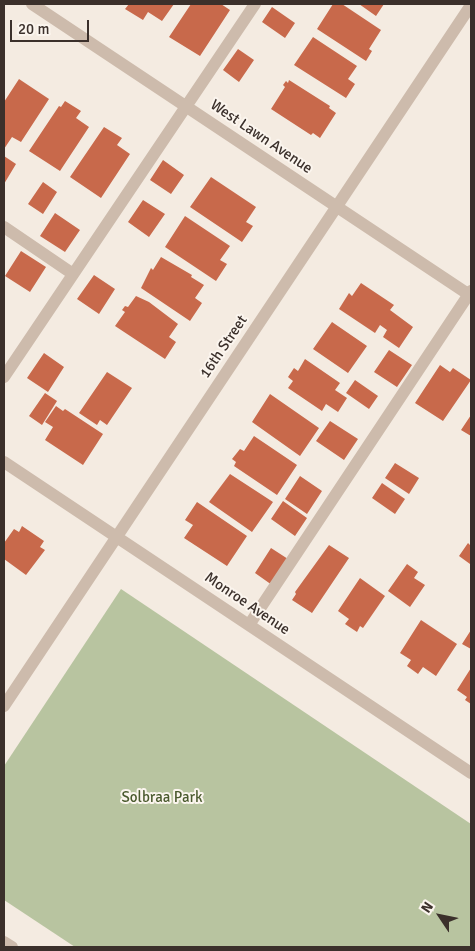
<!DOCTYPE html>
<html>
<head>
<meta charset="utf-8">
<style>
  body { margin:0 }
  #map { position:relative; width:475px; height:951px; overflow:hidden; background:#f4ebe1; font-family:Signika,sans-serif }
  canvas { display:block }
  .frame { position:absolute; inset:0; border:5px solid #3b302b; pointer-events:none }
  .north { position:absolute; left:415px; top:891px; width:50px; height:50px; -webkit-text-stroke:4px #fbf5ee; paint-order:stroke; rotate:304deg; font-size:14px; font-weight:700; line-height:20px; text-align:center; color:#3b302b }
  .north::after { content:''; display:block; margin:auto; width:18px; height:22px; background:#3b302b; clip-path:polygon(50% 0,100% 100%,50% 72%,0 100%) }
  .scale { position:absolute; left:10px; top:20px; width:79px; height:22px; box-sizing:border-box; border:2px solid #3b302b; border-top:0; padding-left:6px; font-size:15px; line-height:18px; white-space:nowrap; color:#3b302b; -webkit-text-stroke:4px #fbf5ee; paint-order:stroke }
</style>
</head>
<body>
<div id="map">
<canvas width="475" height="951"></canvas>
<div class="frame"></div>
<div class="north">N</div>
<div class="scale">20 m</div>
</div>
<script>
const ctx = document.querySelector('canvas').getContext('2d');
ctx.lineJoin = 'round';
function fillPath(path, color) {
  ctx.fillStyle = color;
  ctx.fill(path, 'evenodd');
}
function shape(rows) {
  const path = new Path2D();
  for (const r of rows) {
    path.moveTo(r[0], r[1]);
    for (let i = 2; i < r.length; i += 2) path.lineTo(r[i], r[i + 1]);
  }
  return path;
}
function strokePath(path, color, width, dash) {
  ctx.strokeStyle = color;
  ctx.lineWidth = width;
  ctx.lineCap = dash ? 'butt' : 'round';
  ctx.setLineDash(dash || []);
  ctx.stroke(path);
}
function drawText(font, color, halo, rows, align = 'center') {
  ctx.font = font + ' Signika,sans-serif';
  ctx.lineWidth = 4;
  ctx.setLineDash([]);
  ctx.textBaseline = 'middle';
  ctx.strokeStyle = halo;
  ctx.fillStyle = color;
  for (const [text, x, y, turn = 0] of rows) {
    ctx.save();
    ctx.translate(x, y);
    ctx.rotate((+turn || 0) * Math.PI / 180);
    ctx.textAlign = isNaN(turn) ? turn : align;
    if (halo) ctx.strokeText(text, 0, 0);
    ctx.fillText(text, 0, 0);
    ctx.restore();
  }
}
fillPath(shape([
  [121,589,471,824,471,947,75,947,4,900,4,766]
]), '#b8c4a0');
fillPath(shape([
  [129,4,174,4,162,21,148,12,143,20,125,9],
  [191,4,221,4,230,10,200,56,169,37],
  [333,4,342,4,381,30,369,49,372,51,366,61,317,29],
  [359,4,384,4,376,16],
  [272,7,295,23,285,38,262,22],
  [313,37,357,66,348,79,355,84,346,98,294,65],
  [238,49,254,60,239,82,223,70],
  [19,79,49,99,21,142,12,137,4,149,4,102],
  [289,80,330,106,329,108,336,113,320,138,313,133,311,135,271,109,285,87,283,85,286,81,288,83],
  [65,101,81,111,76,118,89,127,60,171,29,151,59,106,61,107],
  [104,127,122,138,117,145,130,154,101,198,70,177],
  [4,156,16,164,4,184],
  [163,160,184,175,171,194,150,180],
  [211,177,256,207,246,222,253,226,242,242,190,207],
  [43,182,57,192,43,214,28,204],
  [143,200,165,214,149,237,128,222],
  [55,213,80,230,65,252,40,236],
  [185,216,230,246,220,260,227,264,216,281,165,247],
  [21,251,46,267,30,292,5,276],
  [161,257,192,275,191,277,204,285,195,298,202,303,190,321,141,288,151,268,153,270],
  [94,275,115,289,99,314,77,299],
  [361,283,394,305,390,310,413,327,399,348,383,337,387,330,380,325,375,333,339,309,349,293,352,296],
  [136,296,149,302,178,324,169,337,176,342,165,359,115,326,125,312,122,310,125,306,128,307],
  [332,322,367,346,348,373,313,349],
  [389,350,412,365,397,387,374,372],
  [44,353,64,367,48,392,27,378],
  [305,359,340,383,335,390,347,398,338,412,326,404,322,411,288,388,293,381,288,377,294,368,298,371],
  [440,365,450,372,453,368,471,380,443,421,415,403],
  [107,372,132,388,107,425,100,420,97,425,79,413],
  [355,380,378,396,369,409,346,393],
  [45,393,57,401,42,425,29,416],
  [270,394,319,428,300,456,252,422],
  [56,406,63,411,65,409,103,434,83,465,45,440,53,427,45,422],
  [471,415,471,436,461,430],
  [330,421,358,439,344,460,316,441],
  [254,436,297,465,277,495,234,466,236,462,232,459,240,449,244,451],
  [395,463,419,478,409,494,385,478],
  [230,474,273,502,252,532,209,502],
  [300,476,322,491,307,514,285,499],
  [382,483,405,499,395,514,372,498],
  [283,501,307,518,295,536,271,519],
  [197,502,247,536,227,566,184,538,193,525,185,520],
  [22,526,44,541,40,547,45,550,26,575,4,559,4,543,14,529,19,532],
  [468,543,471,546,470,564,459,556],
  [329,545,349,558,312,613,292,600,296,594,295,592],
  [271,548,288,559,272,585,255,573],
  [407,564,418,572,414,578,425,585,410,607,388,591],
  [360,578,385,596,363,628,360,626,357,632,345,624,349,619,338,611],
  [421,620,457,644,436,676,423,667,418,674,407,666,411,660,400,653],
  [471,630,471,649,462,644],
  [471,668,471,704,465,700,467,697,457,690]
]), '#c8694b');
strokePath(shape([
  [32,4,471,296],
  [4,227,73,274],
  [4,377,255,4],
  [4,462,471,773],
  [249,625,471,291],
  [4,706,471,5],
  [4,942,12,947]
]), '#cdbbac', 12);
drawText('15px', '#3b302b', '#fbf5ee', [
  ["West Lawn Avenue",261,137,34],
  ["16th Street",224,347,-56],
  ["Monroe Avenue",247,604,34]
]);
drawText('15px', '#4a5a2e', '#fbf5ee', [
  ["Solbraa Park",162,798]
]);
</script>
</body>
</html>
